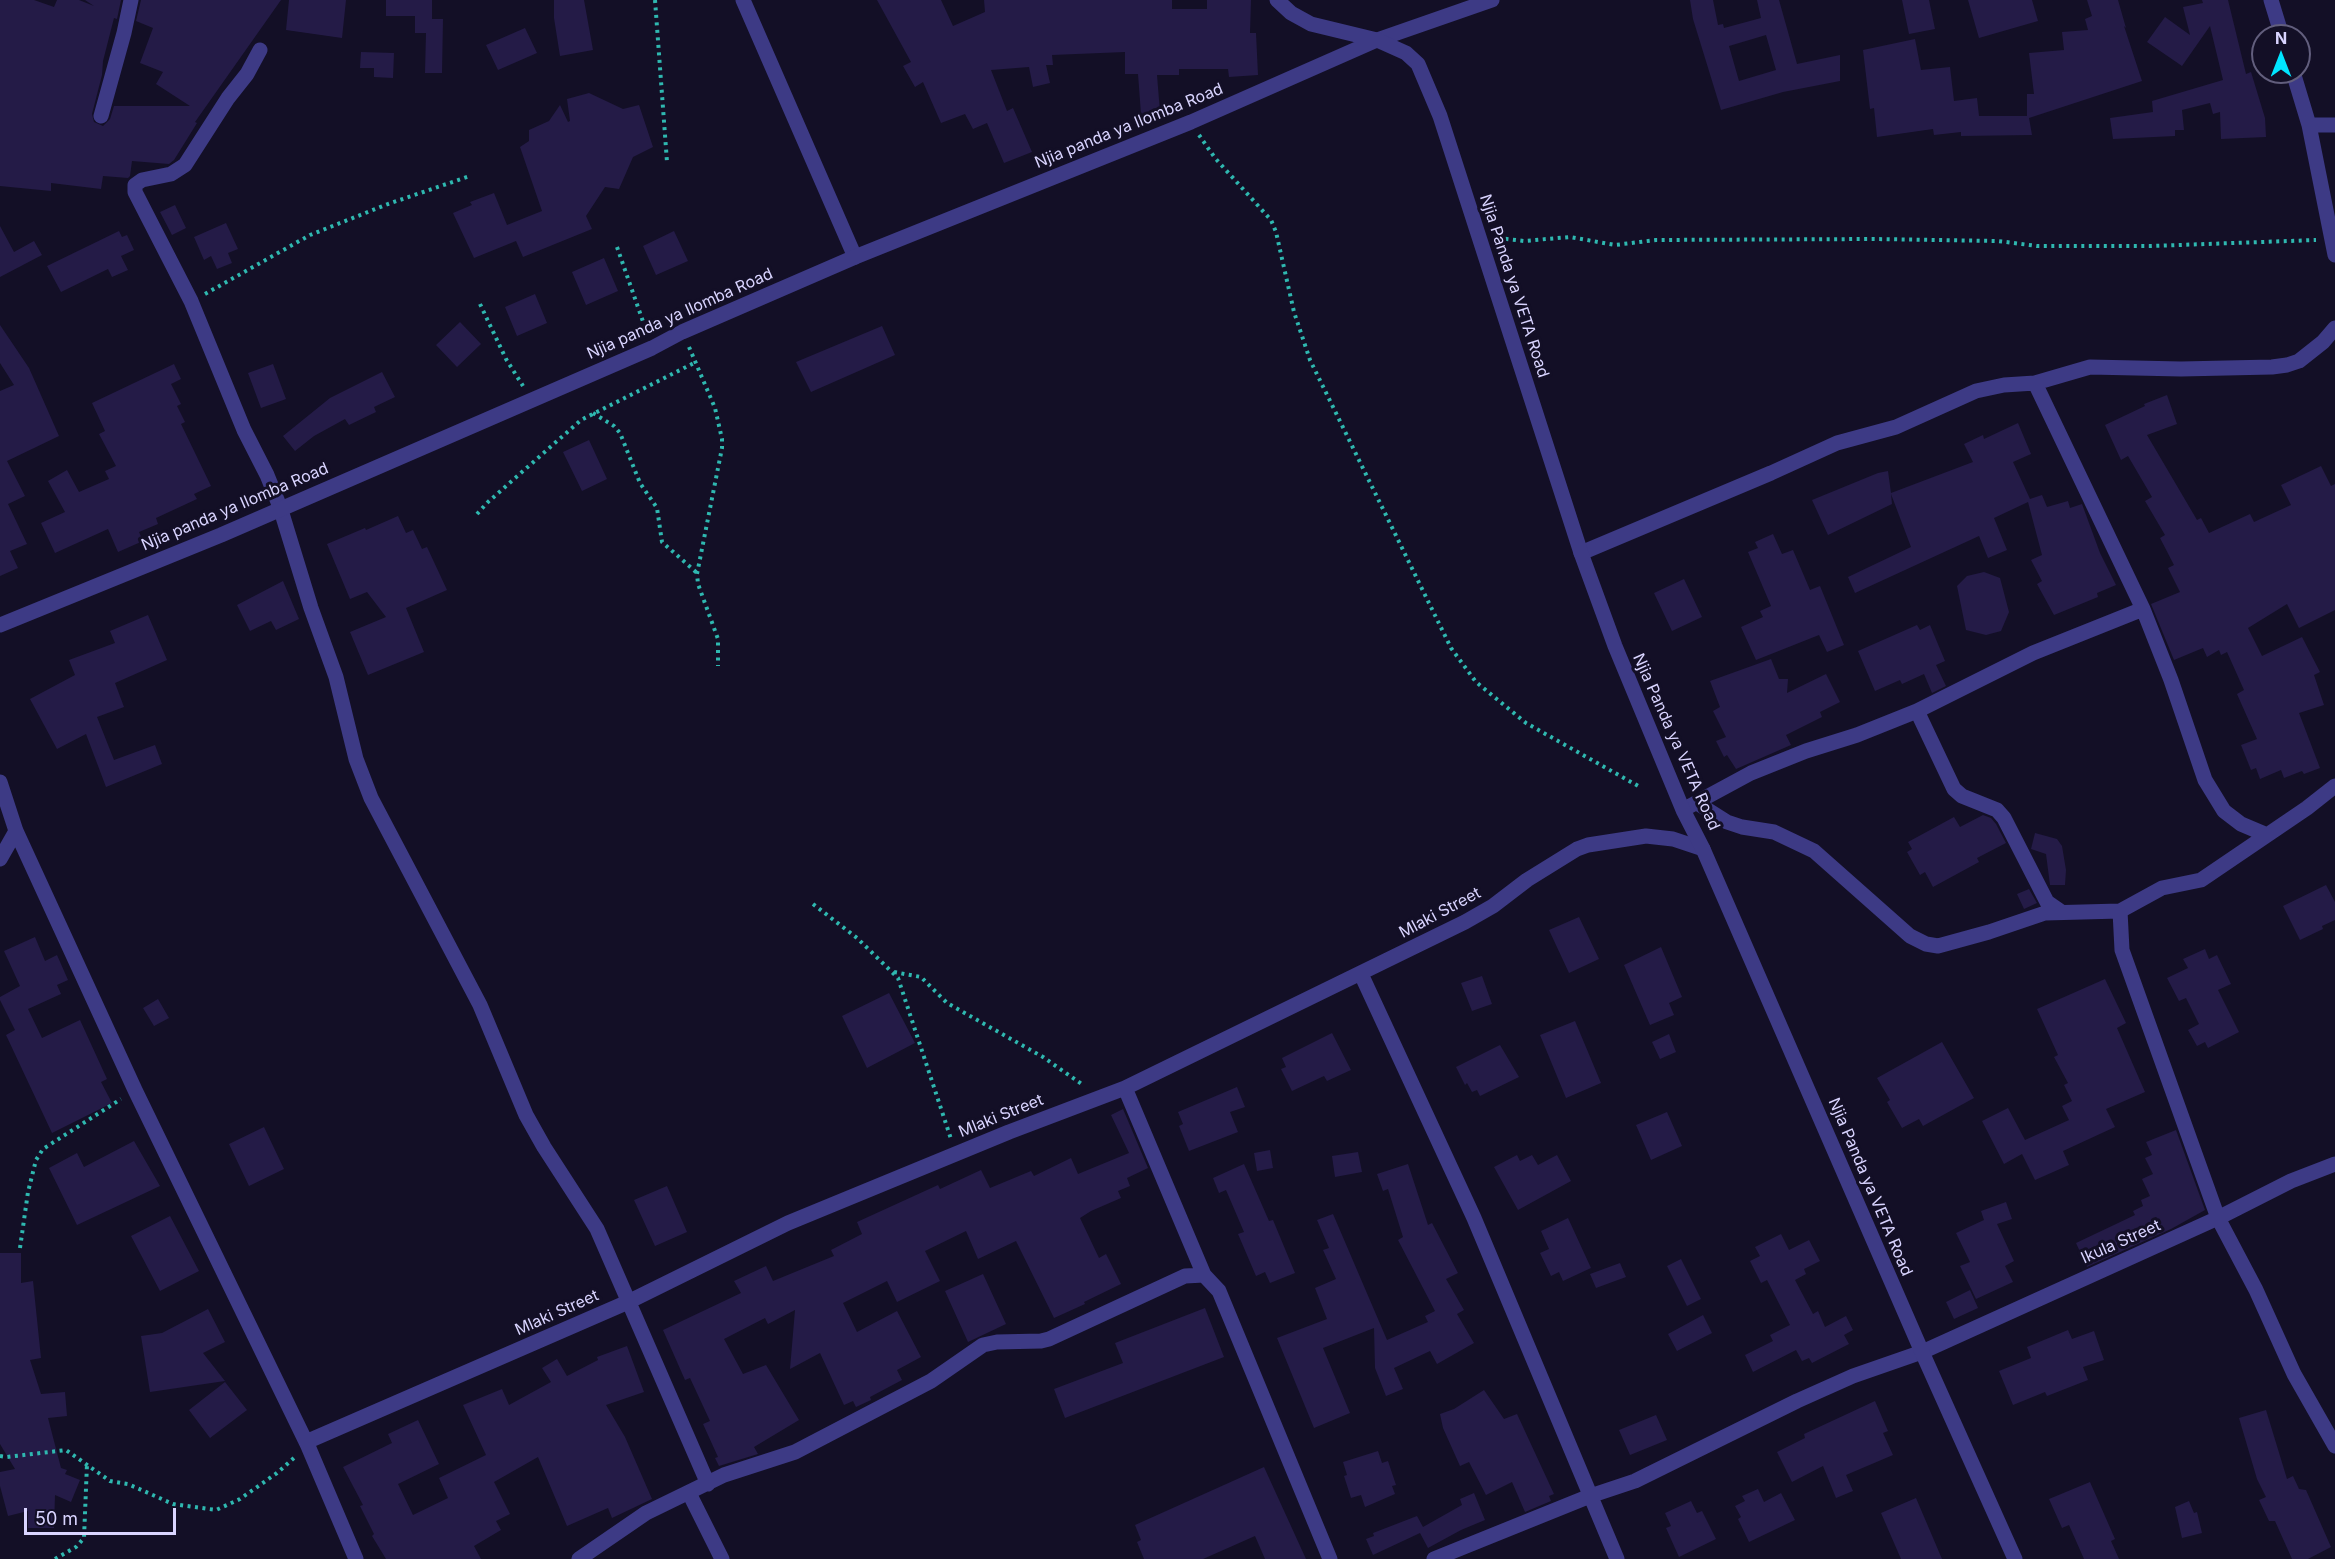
<!DOCTYPE html>
<html>
<head>
<meta charset="utf-8">
<style>
  body { margin:0 }
  #map { position:relative; width:2335px; height:1559px; overflow:hidden; background:#130f26; font-family:Inter,sans-serif }
  canvas { display:block }
  .north { position:absolute; left:2251px; top:24px; width:60px; height:60px; box-sizing:border-box; background:#130f26; border:2px solid #625e7d; border-radius:50%; rotate:0deg; font-size:16px; font-weight:700; line-height:24px; text-align:center; color:#d9d4ff }
  .north::after { content:''; display:block; margin:auto; width:21px; height:27px; background:#00e5ff; clip-path:polygon(50% 0,100% 100%,50% 72%,0 100%) }
  .scale { position:absolute; left:24px; top:1508px; width:152px; height:27px; box-sizing:border-box; border:3px solid #d9d4ff; border-top:0; padding-left:8px; font-size:18px; line-height:21px; white-space:nowrap; color:#d9d4ff; -webkit-text-stroke:4px #130f26; paint-order:stroke }
</style>
</head>
<body>
<div id="map">
<canvas width="2335" height="1559"></canvas>
<div class="north">N</div>
<div class="scale">50 m</div>
</div>
<script>
const ctx = document.querySelector('canvas').getContext('2d');
ctx.lineJoin = 'round';
function fillPath(path, color) {
  ctx.fillStyle = color;
  ctx.fill(path, 'evenodd');
}
function shape(rows) {
  const path = new Path2D();
  for (const r of rows) {
    path.moveTo(r[0], r[1]);
    for (let i = 2; i < r.length; i += 2) path.lineTo(r[i], r[i + 1]);
  }
  return path;
}
function strokePath(path, color, width, dash) {
  ctx.strokeStyle = color;
  ctx.lineWidth = width;
  ctx.lineCap = dash ? 'butt' : 'round';
  ctx.setLineDash(dash || []);
  ctx.stroke(path);
}
function drawText(font, color, halo, rows, align = 'center') {
  ctx.font = font + ' Inter,sans-serif';
  ctx.lineWidth = 6;
  ctx.setLineDash([]);
  ctx.textBaseline = 'middle';
  ctx.strokeStyle = halo;
  ctx.fillStyle = color;
  for (const [text, x, y, turn = 0] of rows) {
    ctx.save();
    ctx.translate(x, y);
    ctx.rotate((+turn || 0) * Math.PI / 180);
    ctx.textAlign = isNaN(turn) ? turn : align;
    if (halo) ctx.strokeText(text, 0, 0);
    ctx.fillText(text, 0, 0);
    ctx.restore();
  }
}
fillPath(shape([
  [0,0,34,0,54,7,57,0,79,0,94,6,85,0,121,0,117,19,114,18,103,61,102,75,92,114,94,122,103,126,110,119,114,106,190,106,156,84,163,72,140,63,153,28,136,21,141,0,281,0,195,122,197,123,174,160,169,164,132,161,130,176,128,178,103,176,101,189,51,183,51,191,0,186],
  [289,0,346,0,342,38,286,30],
  [386,0,432,0,432,19,443,19,442,73,425,73,426,33,415,33,415,16,386,16],
  [554,0,584,0,593,50,560,56,554,18],
  [877,0,941,0,953,26,985,12,984,0,1172,0,1172,9,1207,9,1207,0,1251,0,1250,33,1256,33,1258,75,1229,77,1228,69,1179,69,1179,75,1157,75,1160,112,1141,114,1138,74,1125,74,1125,52,1052,55,1053,65,1046,65,1050,83,1033,87,1029,67,991,70,1007,111,1013,108,1032,152,1004,163,987,123,973,129,965,114,941,123,923,82,915,87,903,66,911,62],
  [1690,0,1713,0,1718,25,1723,24,1724,28,1761,18,1757,0,1779,0,1797,64,1840,55,1840,81,1783,92,1721,110,1693,19],
  [1766,35,1776,70,1739,81,1729,46],
  [1902,0,1929,0,1935,29,1909,34],
  [1968,0,2032,0,2038,21,1979,38],
  [2087,0,2118,0,2126,28,2124,26,2142,81,2029,118,2032,135,1961,136,1961,132,1934,135,1933,129,1877,137,1874,108,1870,109,1863,50,1915,39,1921,70,1950,67,1954,101,1977,98,1979,116,2027,116,2027,94,2034,94,2029,53,2064,50,2062,32,2088,30,2085,19,2092,16],
  [2202,0,2228,0,2246,74,2251,72,2265,118,2266,137,2221,139,2220,112,2213,114,2210,103,2182,110,2184,130,2175,130,2175,136,2113,139,2110,118,2153,112,2152,101,2223,80,2210,26,2182,66,2147,42,2165,17,2190,35,2183,7,2203,3],
  [525,28,537,53,498,70,486,45],
  [361,52,394,53,393,78,374,77,374,68,360,68],
  [589,93,623,109,639,105,653,147,633,157,619,189,605,187,586,216,592,229,523,257,516,241,474,258,453,213,472,205,470,202,494,193,507,225,542,211,520,147,529,141,529,130,549,121,560,105,568,122,570,121,567,99],
  [175,205,186,228,172,235,160,212],
  [226,223,238,249,228,253,232,263,217,269,211,256,204,260,194,237],
  [0,226,14,252,34,241,42,255,0,277],
  [119,231,122,237,127,235,134,250,121,256,128,270,112,277,108,269,61,292,47,266],
  [674,231,688,261,656,275,643,246],
  [604,258,618,291,586,305,572,272],
  [535,294,547,323,517,336,505,307],
  [460,322,481,344,457,367,436,345],
  [0,325,29,368,59,436,7,461,25,496,8,504,27,544,10,551,18,568,0,576,0,391,14,385,0,363],
  [882,326,895,355,811,392,796,362],
  [174,364,181,379,171,384,181,404,177,406,185,422,181,424,211,486,194,494,197,499,156,518,158,524,139,532,143,541,118,552,108,529,55,553,41,523,65,512,48,481,67,470,79,492,109,479,105,471,116,466,99,434,105,431,92,403],
  [273,364,286,399,261,408,248,373],
  [382,372,395,397,374,407,376,412,349,425,345,419,314,436,295,451,283,436,330,398],
  [2167,395,2177,424,2147,435,2197,520,2201,518,2209,533,2250,514,2254,522,2291,505,2281,485,2321,466,2331,486,2335,484,2335,610,2299,628,2287,604,2248,628,2262,656,2302,637,2320,672,2314,675,2324,705,2299,713,2320,768,2304,774,2302,771,2284,778,2281,770,2260,779,2256,768,2251,770,2241,745,2257,739,2237,694,2244,690,2227,652,2221,655,2219,650,2207,657,2203,648,2174,660,2151,604,2180,592,2168,568,2174,565,2160,538,2165,535,2145,501,2152,497,2128,456,2121,460,2105,425,2145,406,2144,404],
  [2018,423,2031,454,2013,462,2030,499,2042,495,2047,507,2068,501,2070,508,2082,504,2100,553,2116,585,2097,593,2098,597,2054,615,2037,584,2042,581,2031,560,2042,555,2028,502,1994,518,2007,550,1988,558,1979,536,1855,593,1848,577,1911,547,1891,494,1892,504,1828,535,1812,500,1878,473,1888,471,1891,493,1973,462,1964,444,1983,435,1984,439],
  [589,440,607,479,582,491,563,452],
  [398,516,406,533,413,530,422,549,427,547,447,590,406,608,424,652,368,675,350,632,386,617,367,592,350,599,327,544,365,528,366,530],
  [1773,534,1782,554,1793,550,1810,590,1820,586,1844,645,1827,652,1819,635,1756,660,1741,627,1763,617,1760,611,1771,606,1748,552,1758,548,1755,542],
  [1984,572,2000,578,2009,612,2001,631,1986,635,1966,630,1957,586,1967,576],
  [1684,579,1702,617,1672,631,1654,593],
  [283,581,299,619,276,630,271,621,250,631,237,605],
  [148,615,167,660,115,683,124,707,97,717,114,760,155,745,162,764,106,787,86,734,57,749,30,699,75,675,69,660,115,643,110,631],
  [1917,625,1920,630,1930,625,1945,661,1936,665,1946,686,1932,693,1924,674,1902,684,1900,680,1875,691,1858,651],
  [1771,659,1779,679,1788,679,1787,693,1826,674,1840,702,1820,712,1822,717,1786,735,1791,745,1736,769,1727,755,1724,757,1716,741,1726,737,1713,711,1720,707,1710,681],
  [1983,815,1991,818,1996,824,2006,843,1977,858,1979,862,1933,887,1925,872,1920,875,1907,852,1912,849,1908,842,1954,817,1960,827],
  [2035,833,2057,839,2062,846,2066,870,2065,885,2050,885,2046,854,2031,849],
  [2326,885,2335,902,2335,920,2322,926,2323,929,2300,940,2283,906],
  [2029,889,2037,903,2024,909,2017,894],
  [1579,917,1599,959,1569,973,1549,930],
  [35,937,45,961,57,955,68,980,57,985,61,994,28,1009,42,1038,80,1020,107,1079,101,1082,112,1103,52,1133,6,1035,15,1030,0,1000,0,997,20,986,4,951],
  [1661,947,1682,997,1669,1003,1674,1015,1650,1025,1624,965],
  [2205,949,2209,959,2217,955,2231,984,2218,990,2239,1032,2208,1048,2205,1042,2197,1046,2188,1030,2199,1024,2186,998,2179,1001,2167,978,2188,968,2183,959],
  [1482,976,1492,1004,1472,1011,1461,983],
  [2105,979,2126,1023,2117,1028,2145,1092,2106,1109,2115,1127,2063,1151,2069,1165,2035,1180,2022,1154,2004,1164,1982,1121,2008,1108,2025,1140,2069,1120,2062,1106,2072,1101,2064,1085,2068,1083,2054,1057,2058,1055,2037,1009],
  [889,993,915,1043,867,1068,842,1016],
  [158,999,169,1018,154,1026,143,1008],
  [1575,1021,1601,1083,1566,1098,1540,1035],
  [1332,1033,1351,1070,1327,1081,1324,1076,1292,1091,1281,1069,1286,1067,1282,1058],
  [1669,1034,1676,1052,1660,1059,1652,1042],
  [1942,1042,1974,1098,1923,1126,1919,1119,1902,1128,1887,1102,1890,1100,1877,1078],
  [1500,1045,1519,1077,1480,1096,1477,1090,1472,1092,1467,1083,1465,1085,1456,1067],
  [1237,1087,1245,1107,1230,1112,1238,1132,1189,1151,1179,1126,1183,1124,1178,1112],
  [1123,1109,1148,1168,1127,1178,1130,1186,1118,1191,1121,1198,1091,1211,1080,1218,1099,1258,1106,1254,1121,1284,1084,1302,1085,1304,1054,1318,1016,1241,978,1259,966,1231,925,1251,940,1281,897,1302,887,1281,843,1303,857,1332,897,1311,921,1357,897,1370,902,1380,870,1397,871,1400,856,1407,853,1401,844,1405,820,1353,790,1369,795,1310,768,1324,765,1318,724,1339,743,1374,766,1365,799,1420,754,1447,758,1454,719,1466,715,1458,718,1457,703,1424,710,1421,690,1378,685,1380,663,1330,741,1293,734,1281,766,1266,773,1281,834,1256,831,1250,862,1234,857,1222,938,1185,940,1189,981,1170,990,1188,1031,1171,1034,1176,1071,1158,1078,1174,1129,1153,1111,1115],
  [1667,1112,1682,1146,1651,1160,1636,1125],
  [264,1127,284,1169,249,1186,229,1144],
  [2176,1130,2205,1210,2171,1229,2087,1267,2076,1243,2135,1215,2133,1211,2143,1206,2141,1200,2150,1196,2142,1179,2153,1174,2145,1158,2152,1155,2146,1142],
  [134,1141,160,1186,77,1225,49,1168,77,1153,84,1167],
  [1270,1150,1273,1168,1257,1171,1254,1153],
  [1358,1152,1362,1172,1335,1177,1332,1156],
  [1517,1155,1520,1161,1532,1155,1538,1165,1557,1155,1571,1181,1518,1210,1494,1167],
  [1244,1164,1269,1221,1273,1220,1295,1273,1270,1283,1265,1272,1256,1276,1238,1234,1244,1232,1226,1190,1219,1193,1213,1178],
  [1408,1164,1428,1225,1432,1223,1458,1273,1446,1279,1464,1310,1457,1314,1474,1343,1437,1364,1430,1351,1394,1368,1403,1389,1386,1396,1375,1368,1374,1328,1323,1348,1350,1413,1314,1428,1277,1338,1327,1319,1315,1288,1336,1279,1323,1250,1329,1248,1317,1220,1333,1214,1387,1340,1428,1322,1425,1316,1435,1311,1398,1240,1403,1237,1388,1189,1383,1191,1377,1174],
  [667,1186,687,1232,655,1246,634,1200],
  [2006,1202,2012,1219,1997,1224,2014,1261,2005,1266,2013,1282,1976,1299,1960,1266,1970,1262,1956,1233,1984,1220,1981,1211],
  [170,1216,199,1271,160,1291,131,1236],
  [1568,1218,1591,1268,1563,1281,1559,1272,1551,1276,1540,1253,1549,1249,1541,1231],
  [1781,1234,1789,1250,1809,1240,1820,1261,1804,1269,1806,1274,1795,1280,1813,1314,1818,1311,1825,1327,1846,1316,1853,1330,1844,1335,1849,1344,1812,1363,1809,1358,1802,1361,1796,1350,1753,1372,1745,1355,1773,1341,1770,1335,1790,1325,1767,1280,1761,1283,1750,1261,1760,1256,1755,1247],
  [0,1253,21,1253,21,1283,33,1281,41,1358,30,1360,41,1394,65,1392,67,1416,48,1418,61,1468,67,1470,65,1474,80,1480,71,1502,55,1495,54,1528,28,1528,28,1511,8,1516,0,1486,0,1472,15,1469,0,1444],
  [1681,1259,1701,1299,1687,1306,1667,1266],
  [1620,1263,1626,1277,1596,1288,1590,1274],
  [983,1274,1006,1324,968,1342,945,1291],
  [1970,1290,1978,1308,1954,1319,1946,1302],
  [1205,1308,1224,1357,1065,1418,1054,1389,1123,1363,1115,1343],
  [208,1309,225,1342,203,1353,225,1381,150,1392,141,1336,162,1333],
  [1703,1315,1712,1333,1677,1351,1668,1334],
  [2068,1330,2072,1339,2094,1331,2104,1360,2083,1367,2088,1380,2047,1396,2045,1392,2013,1405,1999,1371,2031,1358,2027,1347],
  [627,1346,644,1392,606,1405,625,1437,652,1499,612,1518,608,1508,567,1526,538,1457,494,1482,510,1514,496,1521,501,1530,474,1546,481,1559,386,1559,372,1536,374,1534,360,1506,363,1505,343,1467,392,1443,388,1434,418,1420,439,1464,398,1484,413,1515,448,1498,439,1478,486,1455,463,1405,502,1389,509,1405,551,1382,542,1368,557,1359,567,1376,598,1360,597,1357],
  [225,1382,247,1410,210,1438,189,1410],
  [1484,1390,1504,1419,1517,1414,1554,1494,1549,1496,1551,1501,1525,1512,1512,1482,1486,1495,1469,1462,1460,1466,1443,1428,1440,1414,1454,1409],
  [1875,1401,1888,1431,1883,1433,1893,1455,1846,1475,1853,1491,1836,1498,1823,1466,1792,1482,1777,1452,1805,1438,1804,1434],
  [2266,1410,2287,1479,2293,1476,2299,1489,2306,1490,2331,1547,2308,1559,2292,1559,2275,1521,2269,1521,2259,1500,2266,1497,2257,1479,2239,1418],
  [1656,1415,1667,1440,1630,1455,1619,1430],
  [1378,1451,1382,1463,1388,1461,1396,1485,1392,1486,1395,1494,1365,1507,1361,1495,1351,1498,1344,1476,1347,1475,1343,1462],
  [1264,1467,1306,1559,1265,1559,1255,1536,1203,1559,1144,1559,1137,1542,1141,1540,1135,1525],
  [2090,1482,2115,1539,2111,1541,2119,1559,2084,1559,2069,1525,2062,1528,2049,1499],
  [1758,1489,1764,1502,1781,1493,1795,1520,1749,1542,1738,1519,1741,1517,1735,1506,1745,1501,1742,1496],
  [1474,1493,1485,1520,1461,1530,1428,1548,1420,1533,1373,1555,1366,1539,1374,1536,1373,1533,1417,1516,1423,1527,1462,1505,1460,1499],
  [1916,1498,1942,1559,1901,1559,1881,1513],
  [1691,1501,1697,1513,1702,1511,1716,1539,1679,1557,1666,1528,1671,1526,1665,1513],
  [2189,1501,2194,1513,2197,1512,2202,1533,2182,1538,2175,1507]
]), '#241b47');
strokePath(shape([
  [655,0,667,162],
  [1199,135,1215,158,1271,220,1276,232,1294,312,1310,360,1451,648,1476,682,1526,723,1640,787],
  [1498,238,1524,241,1570,237,1615,245,1656,240,1874,239,1998,241,2037,246,2151,246,2316,240],
  [617,247,647,333],
  [205,294,310,235,388,204,470,176],
  [480,304,506,359,523,386],
  [689,347,715,408,722,439,722,448,697,574,698,584,718,639,718,666],
  [593,413,614,426,620,433,640,483,657,508,662,542,697,573],
  [477,514,488,502,581,420,696,362],
  [813,904,857,938,898,978,951,1139],
  [894,972,921,977,947,1003,1043,1057,1083,1085],
  [20,1248,28,1192,36,1160,43,1149,121,1099],
  [0,1456,7,1457,66,1450,110,1481,128,1484,173,1504,216,1510,240,1499,277,1473,296,1456],
  [55,1559,76,1547,84,1538,87,1464]
]), '#2fb8b0', 4, [3, 4.5]);
strokePath(shape([
  [743,0,855,257],
  [2271,0,2282,36],
  [1377,40,1492,0],
  [260,50,247,74,228,98,185,165,171,174,142,180,135,185,135,192,191,301,244,430,267,475,280,507,311,608,336,677,356,759,371,798,480,1005,526,1115,544,1147,597,1229,708,1484],
  [2293,72,2309,125,2335,255],
  [101,116,124,33,131,0],
  [2309,125,2335,125],
  [2035,383,2143,609,2171,680,2205,780,2224,811,2241,824,2267,835],
  [1581,553,1771,473,1837,443,1896,427,1976,391,2004,385,2035,383,2090,367,2181,369,2272,367,2287,365,2299,361,2323,342,2335,328],
  [1917,711,1954,789,1962,796,1997,810,2004,818,2047,902,2060,911],
  [0,782,16,831,135,1090,308,1446,356,1559],
  [1697,803,1727,822,1742,827,1774,832,1814,851,1910,936,1926,944,1938,946,1989,932,2045,913,2120,911,2162,888,2201,880,2307,808,2335,786],
  [1690,806,1751,773,1806,751,1857,735,1917,711,2033,653,2143,609],
  [0,859,16,831],
  [2120,911,2122,950,2218,1218,2256,1290,2294,1374,2335,1446],
  [1361,974,1474,1218,1617,1559],
  [1125,1088,1204,1275],
  [306,1442,628,1302,788,1223,1009,1132,1125,1088,1465,922,1493,906,1527,880,1577,849,1588,845,1646,836,1673,839,1703,849],
  [689,1493,722,1559],
  [579,1559,646,1513,724,1475,795,1452,931,1381,983,1345,997,1342,1041,1341,1049,1339,1185,1276,1204,1275,1219,1291,1330,1559],
  [1434,1559,1590,1496,1635,1481,1797,1401,1853,1376,1922,1352,2218,1218,2291,1181,2335,1164]
]), '#3d3a85', 15);
strokePath(shape([
  [1277,0,1291,13,1311,24,1377,40,1406,53,1418,64,1440,116,1581,553,1615,646,1683,810,1703,849,1922,1352,2015,1559],
  [0,625,221,535,652,348,682,332,855,257,1191,122,1377,40]
]), '#3d3a85', 15);
drawText('16px', '#d9d4ff', '#130f26', [
  ["Njia panda ya Ilomba Road",1129,126,-22],
  ["Njia Panda ya VETA Road",1514,286,72],
  ["Njia panda ya Ilomba Road",680,314,-24],
  ["Njia panda ya Ilomba Road",235,507,-23],
  ["Njia Panda ya VETA Road",1676,742,66],
  ["Mlaki Street",1440,913,-28],
  ["Mlaki Street",1001,1116,-22],
  ["Njia Panda ya VETA Road",1870,1187,67],
  ["Ikula Street",2121,1242,-24],
  ["Mlaki Street",557,1313,-24]
]);
</script>
</body>
</html>
